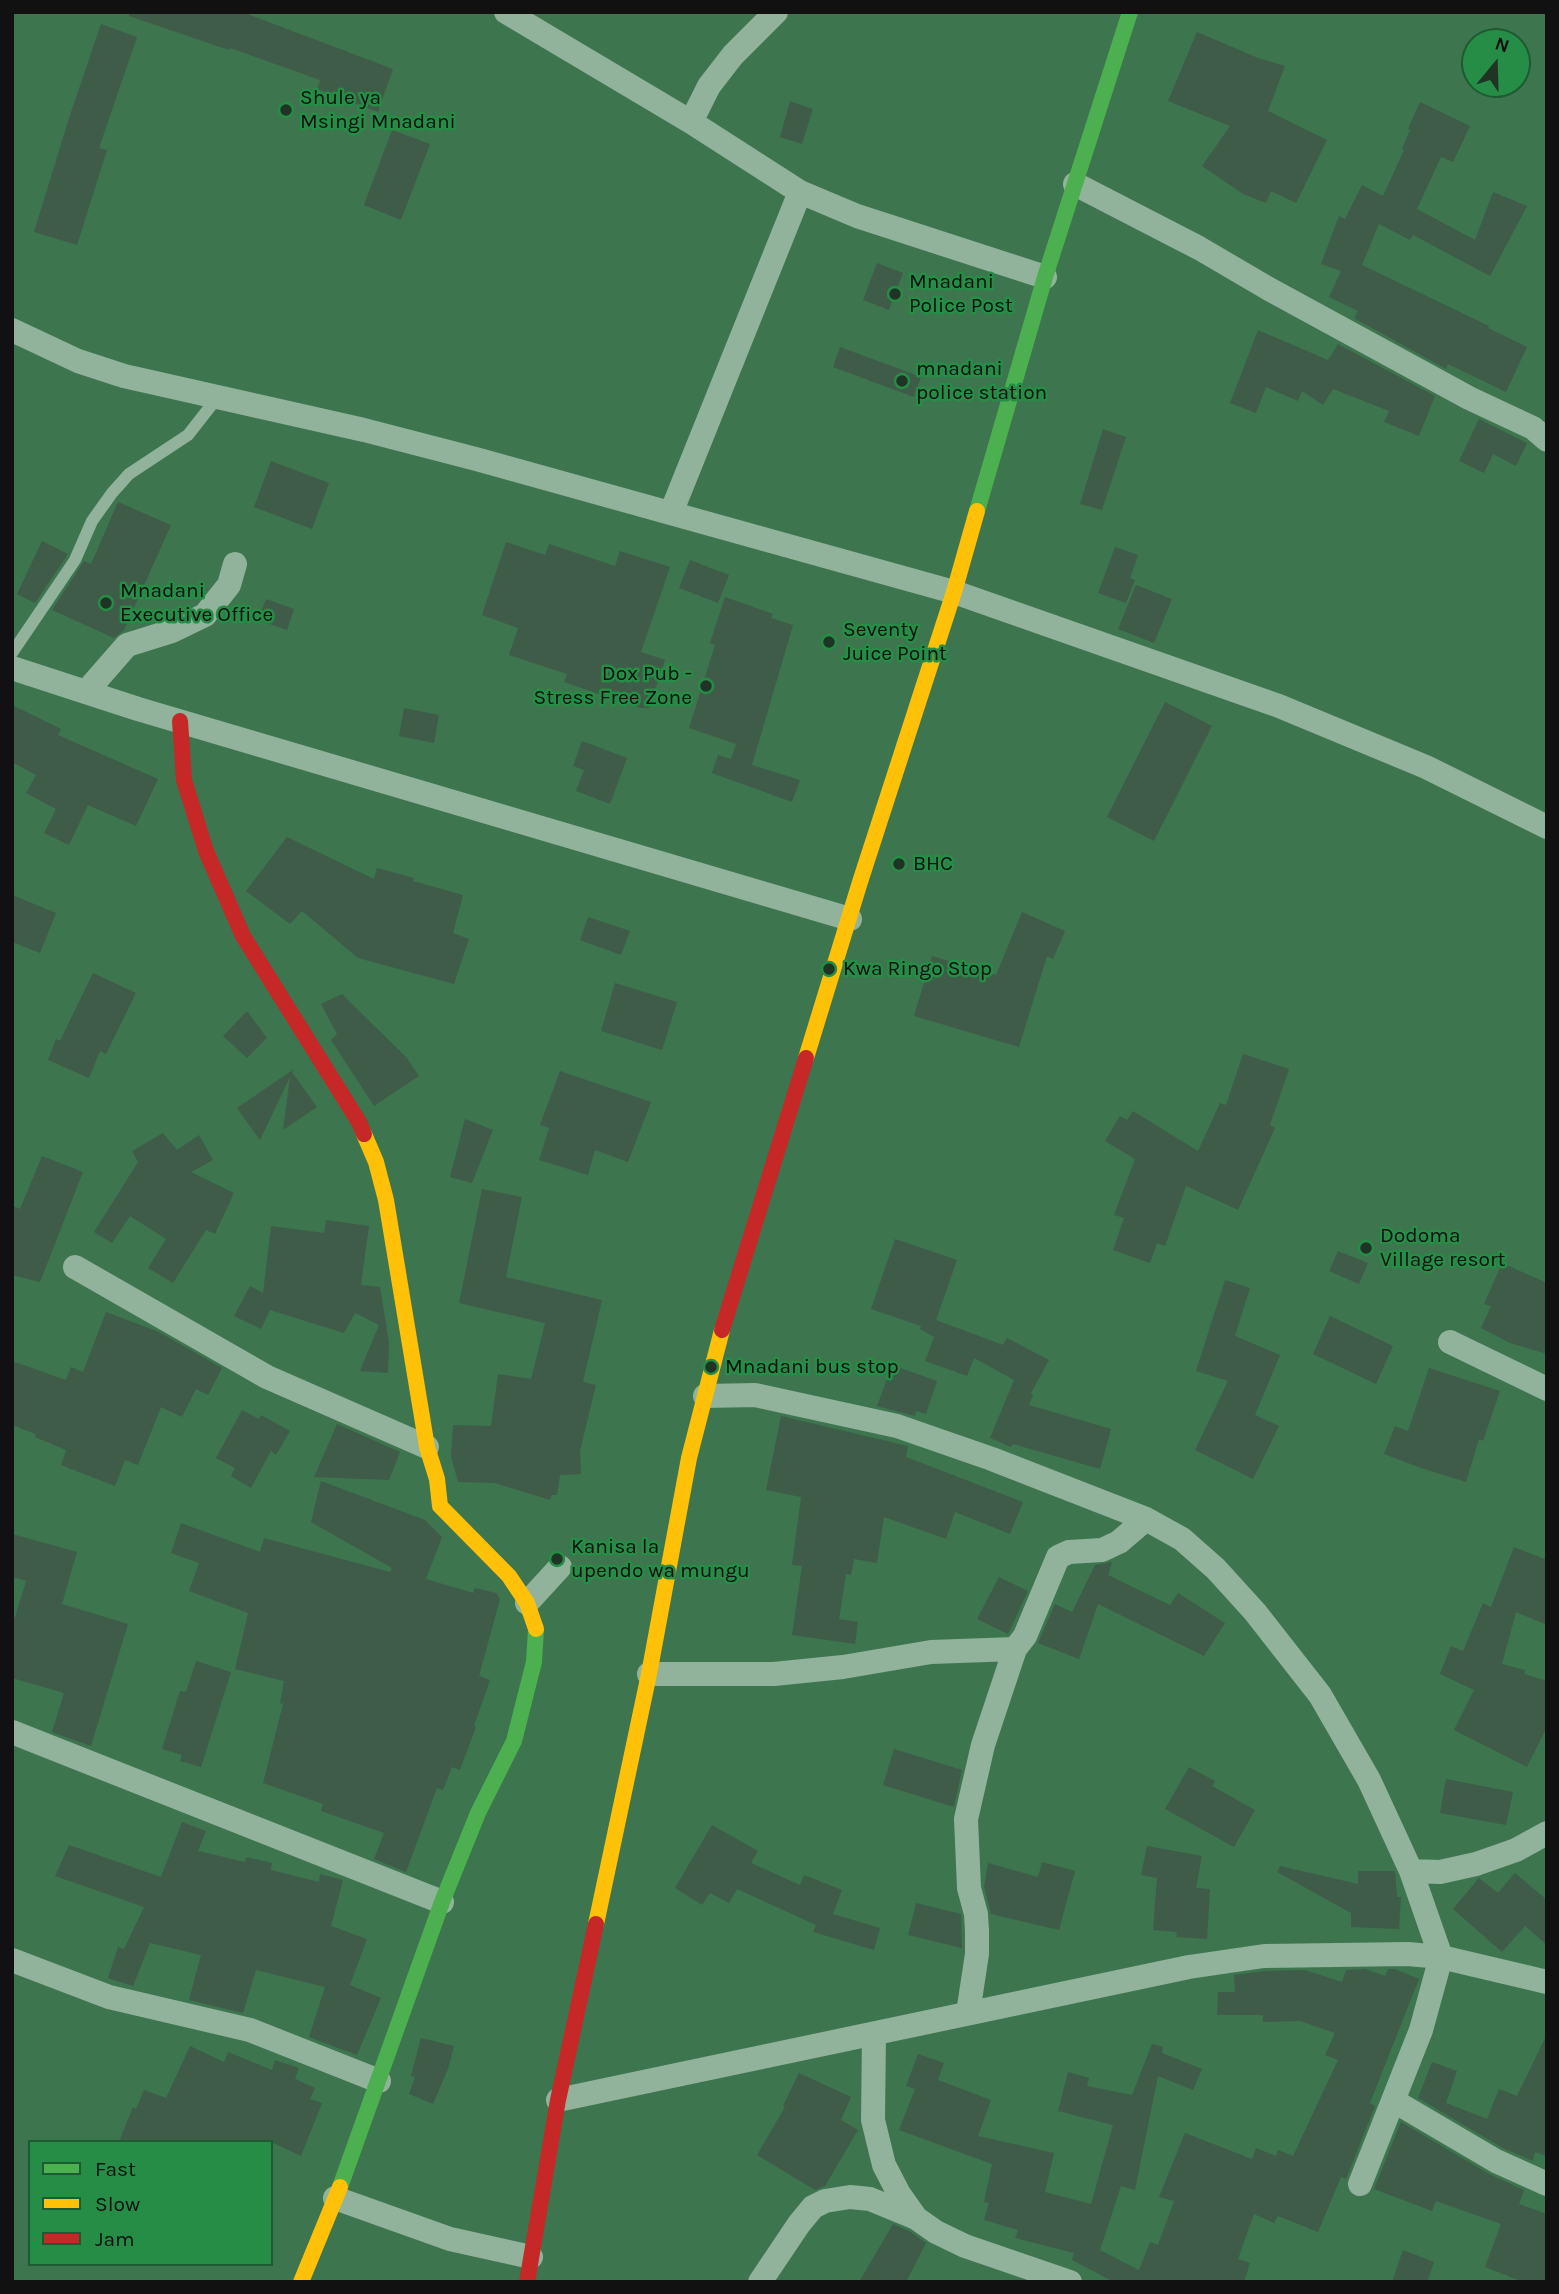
<!DOCTYPE html>
<html>
<head>
<meta charset="utf-8">
<style>
  body { margin:0 }
  #map { position:relative; width:1559px; height:2294px; overflow:hidden; background:#3d754e; font-family:Karla,sans-serif }
  canvas { display:block }
  .frame { position:absolute; inset:0; border:14px solid #111; pointer-events:none }
  .legend { position:absolute; left:28px; top:2140px; width:245px; height:126px; box-sizing:border-box; background:#258d46; border:2px solid #1d5b31; margin:0; padding:9px 12px; list-style:none; font-size:21px; color:#111 }
  .legend li { display:flex; align-items:center; gap:14px; height:35px }
  .legend b { width:35px; border:2px solid #1d5b31 }
  .north { position:absolute; left:1461px; top:28px; width:70px; height:70px; box-sizing:border-box; background:#258d46; border:2px solid #1d5b31; border-radius:50%; rotate:19deg; font-size:19px; font-weight:700; line-height:28px; text-align:center; color:#111 }
  .north::after { content:''; display:block; margin:auto; width:24px; height:32px; background:#203426; clip-path:polygon(50% 0,100% 100%,50% 72%,0 100%) }
</style>
</head>
<body>
<div id="map">
<canvas width="1559" height="2294"></canvas>
<div class="frame"></div>
<ul class="legend">
<li><b style="height:9px;background:#4caf50"></b>Fast</li>
<li><b style="height:9px;background:#ffc107"></b>Slow</li>
<li><b style="height:9px;background:#c62828"></b>Jam</li>
</ul>
<div class="north">N</div>
</div>
<script>
const ctx = document.querySelector('canvas').getContext('2d');
ctx.lineJoin = 'round';
function fillPath(path, color) {
  ctx.fillStyle = color;
  ctx.fill(path, 'evenodd');
}
function shape(rows) {
  const path = new Path2D();
  for (const r of rows) {
    path.moveTo(r[0], r[1]);
    for (let i = 2; i < r.length; i += 2) path.lineTo(r[i], r[i + 1]);
  }
  return path;
}
function strokePath(path, color, width, dash) {
  ctx.strokeStyle = color;
  ctx.lineWidth = width;
  ctx.lineCap = dash ? 'butt' : 'round';
  ctx.setLineDash(dash || []);
  ctx.stroke(path);
}
function drawText(font, color, halo, rows, align = 'center') {
  ctx.font = font + ' Karla,sans-serif';
  ctx.lineWidth = 5;
  ctx.setLineDash([]);
  ctx.textBaseline = 'middle';
  ctx.strokeStyle = halo;
  ctx.fillStyle = color;
  for (const [text, x, y, turn = 0] of rows) {
    ctx.save();
    ctx.translate(x, y);
    ctx.rotate((+turn || 0) * Math.PI / 180);
    ctx.textAlign = isNaN(turn) ? turn : align;
    if (halo) ctx.strokeText(text, 0, 0);
    ctx.fillText(text, 0, 0);
    ctx.restore();
  }
}
fillPath(shape([
  [130,12,242,12,393,69,378,112,317,89,320,80,230,48,229,50,129,16],
  [101,24,137,37,99,148,107,150,77,245,34,232,70,115],
  [1197,32,1258,58,1285,66,1268,111,1327,140,1296,203,1271,191,1266,203,1243,194,1202,166,1230,126,1168,101],
  [790,101,813,109,802,144,780,137],
  [1420,102,1470,126,1453,162,1441,157,1417,209,1475,240,1493,192,1527,206,1490,276,1413,235,1410,240,1379,224,1362,265,1489,326,1488,328,1527,347,1506,392,1448,364,1446,369,1354,318,1358,311,1329,297,1341,271,1321,264,1339,216,1345,219,1362,185,1383,196,1404,150,1402,149,1410,130,1408,129],
  [392,130,430,144,401,220,364,205],
  [877,263,903,273,889,310,863,300],
  [1258,330,1328,360,1338,344,1435,396,1419,436,1384,422,1389,411,1333,389,1323,405,1302,391,1298,401,1266,387,1256,413,1230,403],
  [840,347,921,377,914,397,833,367],
  [1479,419,1527,443,1516,466,1493,454,1484,473,1459,461],
  [1103,429,1126,437,1102,510,1080,504],
  [271,461,329,483,312,529,254,507],
  [118,502,171,525,124,630,114,638,52,610,84,561,91,564],
  [42,541,68,554,35,603,17,594],
  [506,542,545,555,549,544,615,566,620,551,670,567,641,652,665,660,649,708,640,708,564,682,567,674,509,655,518,628,482,615],
  [1115,547,1138,555,1130,578,1135,580,1126,603,1098,593],
  [690,560,729,575,718,603,679,588],
  [1136,585,1172,599,1154,643,1118,629],
  [725,597,773,614,771,618,793,625,752,765,800,780,792,802,712,773,718,755,731,759,736,744,689,728,715,645,710,643],
  [266,599,294,609,287,630,258,620],
  [1165,702,1212,726,1154,841,1107,817],
  [12,705,61,729,58,735,158,779,136,826,88,805,69,845,44,833,56,809,26,793,36,775,12,762],
  [404,708,439,715,434,743,399,736],
  [582,741,627,758,610,804,576,791,584,770,573,766],
  [287,837,374,879,377,868,414,878,413,881,463,895,453,933,469,939,454,984,358,958,302,911,290,924,246,891],
  [12,895,56,913,40,953,12,942],
  [1022,912,1065,931,1053,959,1047,956,1019,1047,914,1016,932,956,996,975],
  [588,917,630,931,621,955,580,940],
  [93,973,136,993,106,1054,100,1051,89,1078,48,1060,56,1039,60,1041],
  [615,983,677,1002,662,1050,601,1031],
  [342,994,407,1058,419,1076,374,1106,331,1040,337,1034,321,1004],
  [247,1011,267,1038,247,1058,223,1036],
  [1243,1054,1289,1069,1270,1125,1275,1128,1238,1210,1186,1186,1165,1246,1157,1243,1150,1263,1113,1250,1124,1218,1114,1215,1135,1159,1105,1141,1120,1116,1127,1120,1133,1111,1198,1151,1220,1103,1226,1105],
  [294,1069,292,1072,317,1107,283,1130,290,1077,260,1140,237,1108],
  [560,1071,651,1102,628,1162,595,1150,588,1175,539,1160,549,1128,540,1125],
  [465,1119,493,1130,472,1183,450,1177],
  [163,1133,177,1150,199,1135,213,1160,191,1172,234,1193,215,1234,206,1230,173,1283,148,1268,166,1239,130,1216,112,1243,94,1232,138,1162,132,1151],
  [42,1156,83,1172,40,1282,12,1275,12,1206,20,1209],
  [482,1189,522,1197,506,1277,602,1300,583,1382,596,1385,580,1451,581,1474,560,1475,557,1495,552,1495,550,1500,495,1483,458,1482,451,1456,453,1425,491,1426,498,1374,531,1379,545,1323,459,1303],
  [326,1220,369,1226,361,1285,380,1287,389,1343,388,1373,360,1371,379,1325,355,1313,344,1333,270,1310,261,1329,234,1316,250,1286,263,1293,271,1226,324,1233],
  [895,1239,957,1260,936,1320,1003,1345,1007,1338,1049,1360,1031,1393,1033,1395,1029,1405,1111,1429,1100,1469,1013,1444,1011,1447,990,1438,1014,1380,974,1358,967,1376,925,1361,934,1337,920,1329,921,1326,871,1309],
  [1338,1251,1368,1263,1359,1284,1329,1271],
  [1502,1263,1547,1283,1547,1354,1510,1343,1481,1328,1491,1306,1484,1304],
  [1225,1280,1250,1288,1235,1336,1280,1355,1255,1415,1279,1426,1253,1479,1195,1450,1228,1381,1196,1371],
  [106,1312,159,1332,222,1368,208,1395,196,1389,182,1417,161,1407,138,1465,125,1460,115,1486,61,1465,66,1450,35,1437,36,1434,12,1425,12,1361,66,1380,71,1367,83,1372],
  [1330,1316,1393,1346,1376,1384,1313,1354],
  [892,1365,937,1381,926,1414,916,1411,915,1416,877,1406],
  [1429,1368,1500,1391,1483,1441,1479,1439,1466,1482,1421,1468,1384,1454,1395,1426,1408,1431],
  [242,1410,259,1419,261,1415,290,1431,276,1455,271,1451,251,1488,231,1476,235,1468,216,1458],
  [781,1416,908,1446,906,1457,1023,1502,1010,1534,955,1512,946,1539,884,1517,877,1563,854,1559,851,1575,846,1574,839,1619,858,1622,855,1644,792,1635,802,1566,792,1565,801,1497,766,1490],
  [337,1424,400,1452,389,1480,314,1477],
  [321,1481,425,1520,442,1537,426,1579,473,1593,475,1588,496,1593,500,1599,479,1676,490,1680,474,1726,476,1727,460,1770,452,1767,443,1790,437,1788,406,1872,374,1859,384,1833,321,1811,323,1804,263,1783,283,1704,280,1703,284,1681,235,1669,248,1613,189,1591,199,1563,171,1553,181,1523,260,1552,264,1538,390,1572,392,1568,311,1522],
  [12,1534,77,1552,62,1604,128,1624,91,1746,52,1732,64,1693,12,1678,12,1627,26,1581,12,1577],
  [1514,1547,1547,1560,1547,1625,1516,1612,1502,1664,1525,1670,1524,1674,1547,1681,1547,1727,1527,1767,1454,1730,1474,1690,1440,1674,1451,1646,1463,1651,1483,1603,1491,1607],
  [1112,1562,1108,1575,1170,1605,1178,1593,1225,1623,1204,1656,1098,1604,1079,1659,1038,1643,1055,1604,1072,1612,1095,1565],
  [999,1577,1028,1591,1008,1634,977,1619],
  [196,1661,231,1672,201,1767,180,1761,182,1755,162,1749,180,1691,186,1692],
  [894,1749,962,1770,954,1807,883,1785],
  [1189,1767,1215,1781,1212,1786,1255,1810,1234,1847,1165,1809],
  [1446,1779,1513,1792,1506,1825,1440,1813],
  [182,1822,206,1831,198,1851,245,1862,246,1857,272,1863,271,1870,319,1882,320,1874,343,1880,331,1926,367,1939,350,1985,381,1998,357,2055,309,2037,325,1987,256,1970,243,2013,189,2000,201,1955,150,1943,133,1986,108,1978,118,1947,124,1949,144,1907,55,1876,69,1845,161,1877],
  [712,1825,758,1851,751,1863,800,1885,804,1875,842,1890,833,1914,880,1928,874,1950,813,1932,816,1925,737,1889,729,1903,710,1893,702,1905,675,1888],
  [1147,1846,1202,1856,1196,1888,1210,1889,1207,1939,1176,1937,1177,1932,1153,1930,1157,1878,1141,1875],
  [1042,1862,1075,1871,1059,1930,991,1914,984,1886,988,1863,1038,1877],
  [1280,1866,1358,1884,1358,1871,1395,1871,1397,1897,1401,1897,1399,1929,1351,1927,1351,1913,1277,1872],
  [1515,1873,1547,1900,1547,1945,1525,1926,1502,1952,1453,1909,1479,1878,1498,1893],
  [916,1903,961,1914,962,1948,908,1935],
  [1365,1969,1385,1976,1388,1969,1395,1969,1419,1979,1370,2103,1375,2106,1346,2179,1341,2177,1318,2232,1278,2216,1274,2223,1254,2214,1238,2259,1250,2263,1244,2282,1114,2282,1072,2260,1074,2253,1015,2238,1018,2230,984,2220,989,2203,984,2202,992,2164,899,2130,915,2089,906,2086,918,2054,944,2063,938,2080,991,2100,978,2136,1054,2153,1045,2192,1091,2204,1113,2125,1058,2111,1068,2072,1089,2078,1087,2086,1132,2095,1152,2044,1163,2047,1162,2053,1202,2069,1193,2090,1158,2076,1135,2190,1121,2186,1100,2250,1139,2270,1150,2242,1158,2245,1174,2201,1159,2197,1185,2133,1252,2159,1256,2148,1276,2156,1278,2150,1293,2156,1338,2060,1325,2055,1335,2033,1300,2021,1263,2022,1263,2015,1217,2015,1218,1992,1235,1992,1234,1975,1265,1971,1305,1970,1342,1982,1346,1970],
  [1547,2034,1547,2156,1535,2152,1533,2161,1503,2148,1418,2098,1432,2062,1457,2071,1446,2103,1487,2119,1499,2089,1517,2096],
  [421,2038,454,2046,448,2069,433,2104,409,2094,415,2077,411,2076],
  [190,2046,224,2062,228,2052,272,2070,275,2060,299,2068,295,2079,315,2088,310,2099,322,2103,301,2156,271,2142,119,2142,133,2107,136,2109,144,2090,166,2098],
  [799,2073,851,2097,841,2120,858,2130,825,2186,815,2190,757,2155,785,2107,783,2106],
  [1401,2122,1489,2174,1524,2190,1519,2204,1547,2214,1547,2282,1523,2282,1485,2267,1501,2224,1436,2201,1432,2211,1374,2189],
  [893,2224,909,2231,926,2243,906,2282,859,2282],
  [1403,2250,1434,2262,1427,2282,1392,2282]
]), '#3e5c48');
strokePath(shape([
  [12,653,75,560,92,521,112,493,129,474,188,435,217,398]
]), '#91b29b', 12);
strokePath(shape([
  [506,12,691,122,800,192,857,216,1045,277],
  [691,122,709,86,733,55,776,12],
  [1075,184,1199,248,1269,289,1469,398,1533,428,1547,440],
  [12,330,78,361,124,376,364,430,476,459,954,592,1279,706,1426,767,1547,827],
  [671,513,800,192],
  [12,668,138,709,850,919],
  [86,692,127,645,172,631,205,615,229,585,235,564],
  [75,1267,267,1377,427,1447],
  [1450,1342,1547,1389],
  [705,1396,755,1395,897,1426,992,1459,1146,1519,1182,1539,1216,1569,1255,1612,1320,1695,1369,1780,1411,1871,1441,1957,1421,2030,1360,2184],
  [527,1603,560,1567],
  [649,1674,774,1674,843,1667,931,1652,1015,1649,1025,1636,1058,1557,1069,1552,1102,1550,1119,1542,1146,1519],
  [12,1732,442,1902],
  [1411,1871,1440,1872,1476,1864,1516,1850,1547,1833],
  [12,1960,109,1997,250,2030,379,2081],
  [968,2013,977,1954,977,1931,976,1914,969,1888,966,1819,983,1745,1015,1649],
  [874,2034,873,2120,884,2165,899,2194,916,2218,936,2232,965,2246,1070,2282],
  [558,2100,1189,1967,1264,1956,1408,1954,1441,1957,1547,1982],
  [1394,2101,1496,2161,1547,2184],
  [335,2198,450,2239,531,2257],
  [760,2282,799,2224,813,2207,825,2201,850,2197,870,2199,916,2218]
]), '#91b29b', 24);
strokePath(shape([
  [977,511,1045,277,1130,12],
  [340,2187,442,1902,478,1813,514,1741,534,1662,536,1629]
]), '#4caf50', 16);
strokePath(shape([
  [806,1058,860,882,954,592,977,511],
  [364,1134,376,1162,386,1200,427,1447,437,1479,440,1506,509,1576,527,1603,536,1629],
  [596,1924,649,1674,689,1458,722,1330],
  [301,2282,340,2187]
]), '#ffc107', 16);
strokePath(shape([
  [180,721,184,780,206,851,243,936,359,1122,364,1134],
  [722,1330,806,1058],
  [527,2282,558,2100,596,1924]
]), '#c62828', 16);
for (const [x, y, r, color] of [
  [286,110,7,"#203426"],
  [895,294,7,"#203426"],
  [902,381,7,"#203426"],
  [106,603,7,"#203426"],
  [829,642,7,"#203426"],
  [706,686,7,"#203426"],
  [899,864,7,"#203426"],
  [829,969,7,"#203426"],
  [1366,1248,7,"#203426"],
  [711,1367,7,"#203426"],
  [557,1559,7,"#203426"]
]) {
  const dot = new Path2D();
  dot.arc(x, y, r, 0, 2 * Math.PI);
  ctx.fillStyle = color;
  ctx.fill(dot);
  strokePath(dot, '#258d46', 2.5);
}
drawText('21px', '#111', '#258d46', [
  ["Shule ya",300,98],
  ["Msingi Mnadani",300,122],
  ["Mnadani",909,282],
  ["Police Post",909,306],
  ["mnadani",916,369],
  ["police station",916,393],
  ["Mnadani",120,591],
  ["Executive Office",120,615],
  ["Seventy",843,630],
  ["Juice Point",843,654],
  ["Dox Pub -",692,674,"right"],
  ["Stress Free Zone",692,698,"right"],
  ["BHC",913,864],
  ["Kwa Ringo Stop",843,969],
  ["Dodoma",1380,1236],
  ["Village resort",1380,1260],
  ["Mnadani bus stop",725,1367],
  ["Kanisa la",571,1547],
  ["upendo wa mungu",571,1571]
], 'left');
</script>
</body>
</html>
